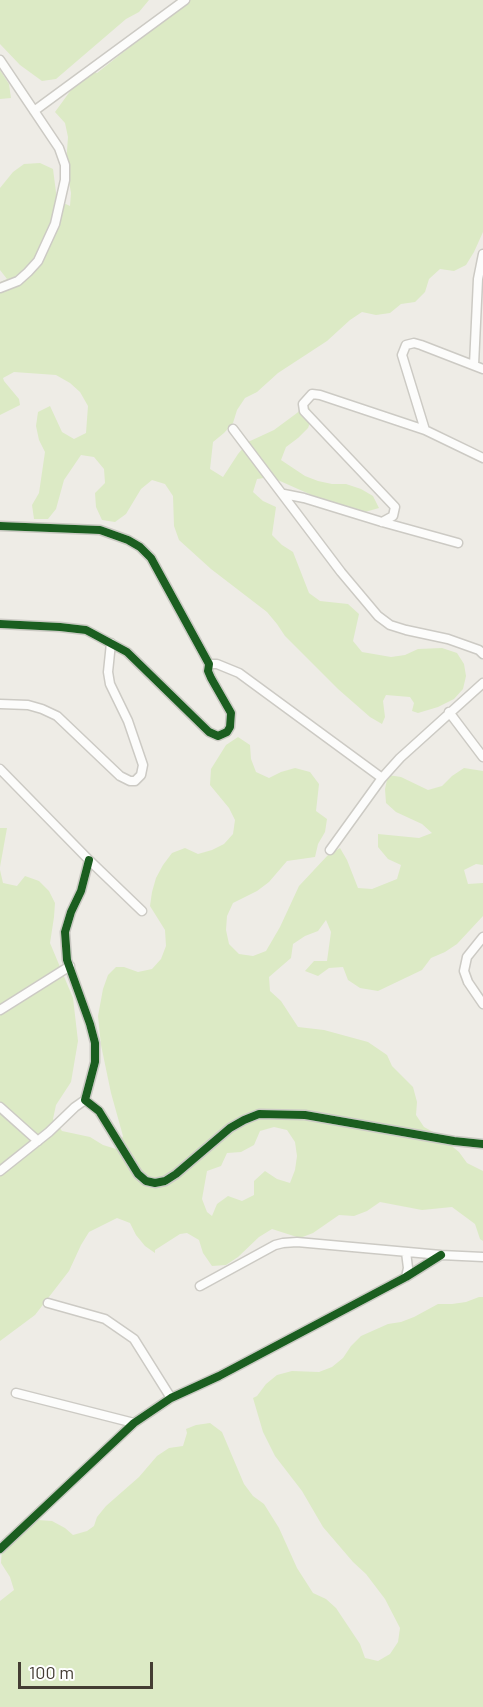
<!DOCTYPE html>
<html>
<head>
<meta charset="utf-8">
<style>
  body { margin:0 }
  #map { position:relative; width:483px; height:1707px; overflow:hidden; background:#eeece6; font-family:Barlow,sans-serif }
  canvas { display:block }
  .scale { position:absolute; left:18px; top:1662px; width:135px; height:27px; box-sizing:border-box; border:3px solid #443d33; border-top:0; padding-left:8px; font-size:18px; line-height:21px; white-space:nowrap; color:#443d33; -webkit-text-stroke:4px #fff; paint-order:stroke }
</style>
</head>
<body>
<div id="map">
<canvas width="483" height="1707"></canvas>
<div class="scale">100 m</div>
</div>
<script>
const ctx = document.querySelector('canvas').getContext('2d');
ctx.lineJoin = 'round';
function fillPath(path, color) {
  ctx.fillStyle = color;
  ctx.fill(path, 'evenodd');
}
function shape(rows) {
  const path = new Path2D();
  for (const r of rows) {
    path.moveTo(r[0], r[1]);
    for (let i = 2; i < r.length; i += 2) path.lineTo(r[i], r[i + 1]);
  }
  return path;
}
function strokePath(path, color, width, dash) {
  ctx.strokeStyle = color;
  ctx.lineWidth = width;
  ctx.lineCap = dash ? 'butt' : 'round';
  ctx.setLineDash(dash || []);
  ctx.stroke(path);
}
fillPath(shape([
  [0,0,149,0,139,12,126,19,56,79,42,81,20,65,0,44],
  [189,0,483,0,483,232,474,252,466,265,454,271,440,269,429,279,425,292,415,302,401,304,390,313,376,315,362,312,350,320,327,341,278,373,257,392,245,398,237,410,233,423,224,433,213,442,210,469,223,477,238,454,248,442,274,430,297,413,307,403,313,415,308,428,298,438,286,447,281,460,305,476,318,481,332,484,346,484,361,489,373,496,379,508,365,512,351,510,325,501,271,477,257,479,253,492,263,501,276,507,272,535,282,545,293,552,309,593,320,601,348,604,359,614,353,641,362,652,391,657,405,655,418,649,442,648,457,653,464,664,466,676,463,689,454,699,438,707,418,713,412,711,414,703,410,697,386,695,383,701,385,717,382,724,370,717,338,689,285,636,277,624,267,612,211,569,179,540,174,526,173,496,165,484,152,480,141,489,126,514,115,522,102,520,96,507,95,493,105,483,104,469,94,457,81,455,64,480,56,509,48,519,34,519,32,505,39,493,45,452,39,440,36,426,38,412,50,406,62,432,74,439,86,433,88,406,80,392,70,383,56,375,14,372,3,378,4,381,19,399,20,405,0,415,0,282,7,279,0,270,0,188,13,172,24,164,40,163,53,169,57,200,70,206,71,193,66,165,68,137,65,123,55,112,71,90,82,80,95,72,97,73],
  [0,70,9,84,11,98,0,99],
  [238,737,250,745,251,759,256,772,269,778,281,772,295,768,310,772,319,784,316,811,327,819,325,832,318,844,315,857,287,861,269,882,257,891,233,903,227,916,226,930,229,944,239,954,253,956,266,951,280,927,299,886,328,855,340,848,347,860,358,888,372,889,397,879,401,865,388,859,378,847,378,834,419,838,432,833,422,824,396,812,386,803,385,789,388,775,401,777,428,790,442,786,452,776,464,768,483,771,483,865,476,864,464,870,468,884,483,883,483,916,457,944,445,952,431,958,422,970,378,991,360,988,348,980,343,967,329,968,318,976,305,971,314,961,327,961,331,932,326,920,318,931,305,936,293,944,291,958,269,977,270,991,281,1001,298,1027,324,1030,368,1042,387,1055,392,1066,413,1087,417,1102,416,1115,424,1127,437,1134,459,1152,467,1163,483,1171,483,1241,480,1239,475,1224,452,1207,422,1210,380,1202,367,1211,354,1216,339,1215,313,1233,300,1238,272,1229,259,1237,238,1257,226,1265,212,1266,203,1253,199,1240,187,1233,180,1234,155,1250,155,1253,145,1246,136,1235,130,1223,117,1218,89,1232,81,1245,69,1271,35,1315,0,1341,0,870,3,883,17,886,25,876,39,881,49,891,55,903,54,917,50,943,73,998,78,1041,71,1082,56,1105,53,1119,62,1131,90,1137,103,1145,116,1149,123,1136,111,1093,101,1045,98,1016,103,989,108,975,116,967,124,967,138,972,152,969,161,959,166,946,165,930,150,906,152,892,156,878,163,865,172,853,185,848,198,854,212,850,224,844,233,834,235,820,229,808,210,785,211,769,226,745],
  [274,1127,287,1130,295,1142,297,1156,295,1170,290,1183,277,1179,265,1171,254,1181,254,1195,242,1201,228,1196,217,1204,212,1216,207,1212,202,1199,207,1171,221,1166,227,1153,241,1152,254,1145,260,1131],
  [0,828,7,828,0,867],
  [479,1297,483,1297,483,1707,0,1707,0,1601,14,1590,10,1577,1,1563,2,1548,6,1535,15,1535,27,1528,38,1520,52,1521,65,1528,73,1535,87,1531,94,1526,97,1517,106,1506,139,1477,157,1456,169,1448,183,1446,187,1433,186,1429,196,1425,210,1423,222,1432,244,1484,253,1496,264,1504,279,1528,297,1568,313,1593,326,1599,336,1608,360,1644,365,1658,378,1661,390,1654,398,1642,400,1628,385,1599,366,1574,353,1562,323,1527,302,1491,275,1456,263,1432,253,1398,257,1396,266,1384,277,1375,292,1371,319,1372,332,1367,343,1358,351,1346,361,1336,388,1324,401,1322,414,1317,438,1304,452,1304,466,1302]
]), '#dceac5');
const street = shape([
  [0,60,59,148,65,165,65,180,55,224,38,261,28,272,18,281,0,288],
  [34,111,185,0],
  [474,365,478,279,483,254],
  [233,429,341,572,378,616,390,625,406,630,448,639,479,650,483,654],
  [425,430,402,355,406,345,414,343,421,345,483,369],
  [284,494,304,498,382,522,458,543],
  [382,522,393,516,395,507,304,411,303,404,312,394,320,395,425,430,483,458],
  [0,526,100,530,128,540,140,547,151,558,209,664,208,671,211,678,231,713,230,727,227,732,218,736,209,732,127,652,86,630,60,627,0,624],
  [209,664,217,664,239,673,382,778],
  [0,704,28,705,42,709,57,716,120,776,130,781,135,781,141,775,143,765,128,721,110,684,108,672,111,643],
  [449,712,483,757],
  [0,769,89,860,142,911],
  [330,850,382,778,400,758,483,683],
  [89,860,81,891,71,912,65,932,67,960,90,1024,95,1043,95,1062,85,1100,99,1111,138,1174,146,1181,155,1183,165,1181,176,1174,230,1128,244,1120,259,1114,305,1115,454,1141,483,1144],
  [483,937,467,957,464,971,468,982,483,1004],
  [0,1010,70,966],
  [0,1107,38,1141],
  [0,1171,49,1132,75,1107,85,1100],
  [406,1277,408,1268,406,1252],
  [200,1286,275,1245,283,1243,297,1242,441,1255,483,1257],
  [48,1303,105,1319,134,1339,171,1398],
  [16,1393,134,1423],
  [0,1549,134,1423,171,1398,219,1376,406,1277,441,1255]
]);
strokePath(street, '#cccac4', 11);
strokePath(street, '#fcfcfb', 8);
strokePath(shape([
  [0,526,100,530,128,540,140,547,151,558,209,664,208,671,211,678,231,713,230,727,227,732,218,736,209,732,127,652,86,630,60,627,0,624],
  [89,860,81,891,71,912,65,932,67,960,90,1024,95,1043,95,1062,85,1100,99,1111,138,1174,146,1181,155,1183,165,1181,176,1174,230,1128,244,1120,259,1114,305,1115,454,1141,483,1144],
  [0,1549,134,1423,171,1398,219,1376,406,1277,441,1255]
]), '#1b5e20', 8);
</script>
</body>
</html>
